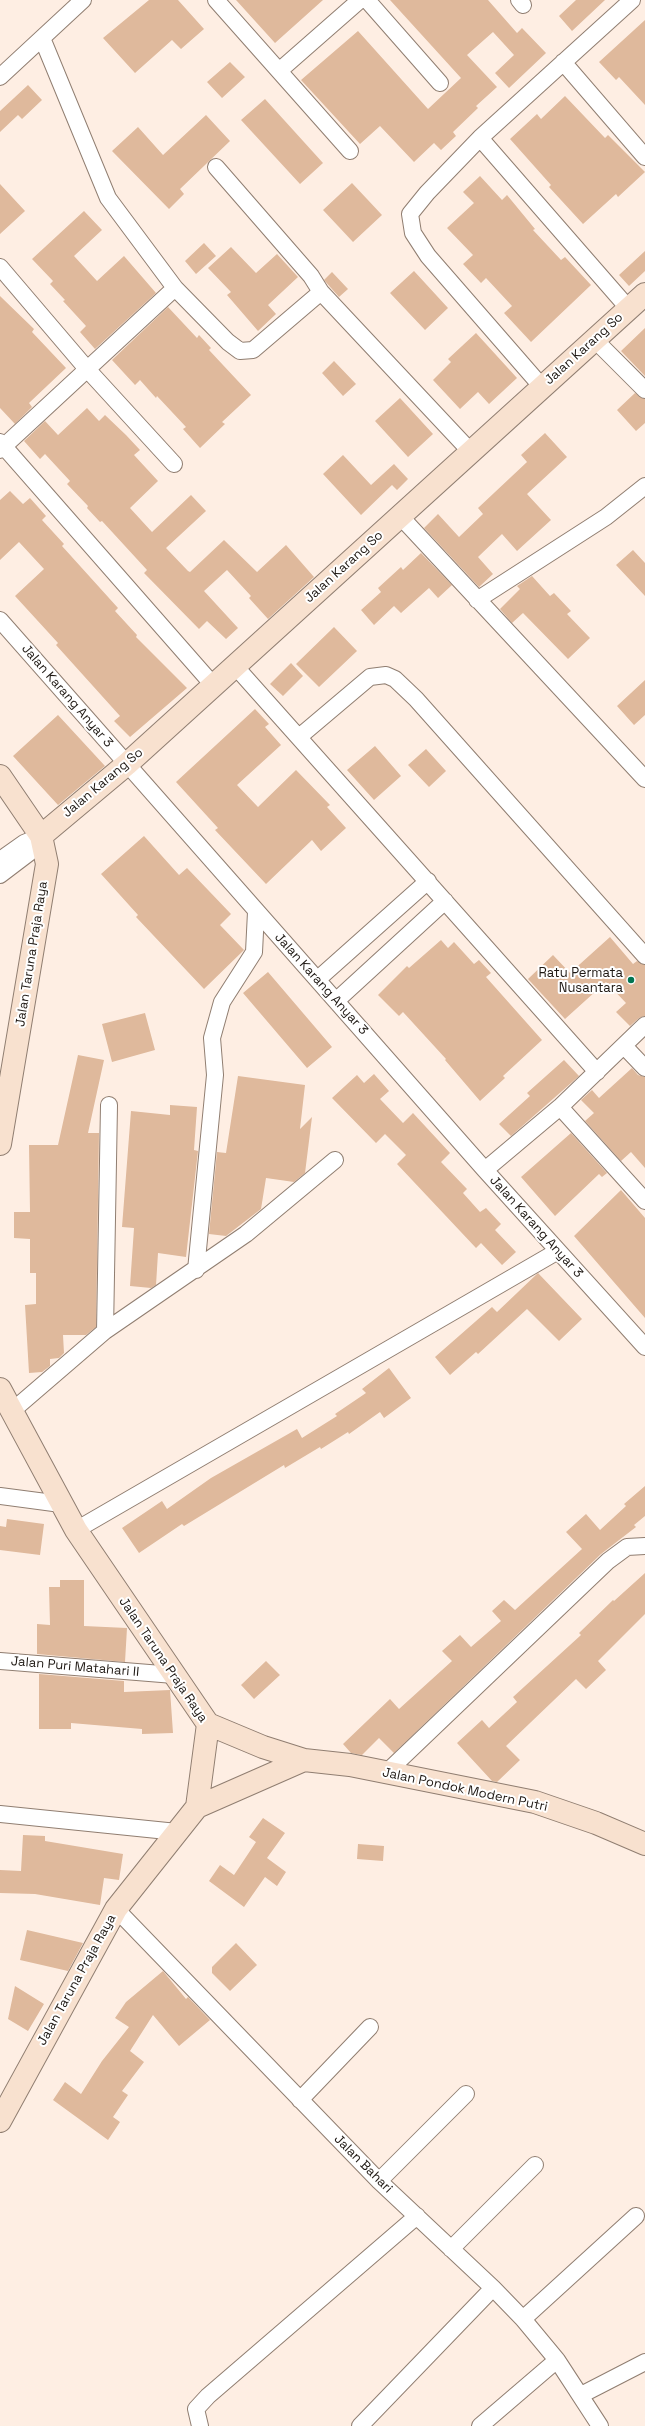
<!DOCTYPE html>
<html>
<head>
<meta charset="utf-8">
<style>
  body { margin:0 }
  canvas { display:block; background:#feeee3 }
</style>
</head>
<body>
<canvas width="645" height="2426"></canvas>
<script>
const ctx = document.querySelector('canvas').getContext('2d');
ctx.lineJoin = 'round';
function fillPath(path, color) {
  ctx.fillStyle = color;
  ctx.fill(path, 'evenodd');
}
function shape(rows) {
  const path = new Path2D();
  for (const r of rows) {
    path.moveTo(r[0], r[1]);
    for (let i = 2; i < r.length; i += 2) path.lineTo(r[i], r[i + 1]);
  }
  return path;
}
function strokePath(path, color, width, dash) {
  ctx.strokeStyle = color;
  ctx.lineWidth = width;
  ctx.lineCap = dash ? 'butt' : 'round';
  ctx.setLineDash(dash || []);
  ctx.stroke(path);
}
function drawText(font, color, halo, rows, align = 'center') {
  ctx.font = font + ' "Space Grotesk",sans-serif';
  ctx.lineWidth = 4;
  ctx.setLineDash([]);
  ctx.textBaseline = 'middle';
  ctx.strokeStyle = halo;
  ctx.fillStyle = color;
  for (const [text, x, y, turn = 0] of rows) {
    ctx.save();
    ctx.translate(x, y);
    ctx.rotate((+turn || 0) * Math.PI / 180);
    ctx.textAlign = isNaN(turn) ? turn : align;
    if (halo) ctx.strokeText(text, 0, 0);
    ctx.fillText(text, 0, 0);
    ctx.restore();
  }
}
fillPath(shape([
  [149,0,178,0,204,29,181,49,172,40,135,73,103,38],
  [236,0,323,0,275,43],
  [390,0,488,0,517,33,522,28,546,53,509,88,495,73,514,55,493,32,467,55,497,87,476,106,478,108,453,132,456,136,441,150,434,143,414,162,380,126,360,144,301,80,358,31,428,109,461,78],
  [576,0,605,0,572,31,559,16],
  [645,20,645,105,619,77,616,80,599,62],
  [230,62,245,77,222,98,207,82],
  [28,85,42,100,22,119,18,115,0,132,0,111],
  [565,96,605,138,608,135,645,172,618,197,616,194,583,224,549,187,551,185,510,139,537,114,541,119],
  [265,99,323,163,300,184,241,120],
  [206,115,230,141,180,189,184,194,169,209,112,151,138,127,163,155],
  [480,176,502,200,507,195,535,229,533,230,561,260,565,257,591,285,531,342,504,313,512,306,486,278,481,283,463,264,473,255,447,228,474,203,463,192],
  [352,183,382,215,353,242,323,210],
  [0,184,25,211,0,234],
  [84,211,102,230,74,256,97,281,124,256,156,293,95,349,80,332,86,326,63,301,65,300,50,284,53,281,32,259],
  [204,243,216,256,196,274,185,261],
  [231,247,256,273,277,254,298,277,268,305,276,314,258,331,227,295,231,292,208,268],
  [645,251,645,271,629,286,619,275],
  [414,271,448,308,425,330,390,293],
  [332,272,348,289,339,297,324,280],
  [0,296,34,329,32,332,66,368,29,403,32,407,15,424,0,408],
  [168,307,197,338,199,335,211,348,209,350,251,395,222,422,225,424,200,448,183,429,186,427,157,396,156,398,140,380,135,385,112,360],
  [645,328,645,376,621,351],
  [476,333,517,378,489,404,478,392,460,409,433,380,451,362,448,359],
  [334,361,356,384,343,396,322,373],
  [635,393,645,399,645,423,636,431,617,410],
  [400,398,433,434,408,457,375,421],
  [87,408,99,421,105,415,126,435,140,450,134,455,158,481,130,508,152,532,191,495,206,511,166,548,188,571,190,572,224,540,257,572,286,545,314,577,268,619,249,598,251,596,227,570,204,591,238,628,226,639,207,621,199,629,144,573,147,570,102,521,100,522,87,508,88,506,67,484,70,481,45,454,40,459,24,441,45,421,58,435],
  [545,433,567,457,527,494,551,520,517,551,502,534,478,557,493,574,479,587,424,528,438,514,459,537,483,514,478,508,527,462,521,455],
  [343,455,371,485,394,464,408,479,397,490,392,485,361,515,323,474],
  [10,491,23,504,30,498,46,516,42,520,64,544,62,546,118,608,115,611,137,635,136,637,187,688,130,737,114,721,120,716,56,645,58,643,15,596,44,569,19,542,0,560,0,500],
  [633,550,645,563,645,596,616,565],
  [421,553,452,585,438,598,429,588,401,613,394,606,374,625,361,610,381,592,378,588,401,567,403,570],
  [532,576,550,596,554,593,571,611,567,614,590,638,568,659,523,613,512,623,500,609,520,589,517,586],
  [334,627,357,651,319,687,296,664],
  [291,663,303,676,283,696,270,684],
  [645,680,645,715,634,725,617,706],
  [255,709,269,724,265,727,281,745,237,785,258,807,296,770,330,805,327,807,346,828,321,851,312,840,266,884,215,830,218,828,176,782],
  [58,715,105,766,58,805,13,756],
  [375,746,401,776,374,800,347,770],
  [426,749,446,771,429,787,408,765],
  [144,836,179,875,187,868,231,914,220,925,244,950,204,989,136,917,138,915,101,874],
  [610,937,633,964,637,961,645,965,645,1016,639,1018,630,1026,616,1012,626,1003,606,982,565,1019,528,979,553,955,570,973],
  [441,940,448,948,454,942,474,964,479,960,491,973,486,977,542,1040,503,1076,505,1078,480,1101,445,1060,446,1059,403,1012,399,1016,378,995,407,966,409,968],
  [268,972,332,1047,307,1068,243,993],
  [145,1013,155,1050,112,1062,102,1024],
  [78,1055,104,1060,88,1133,99,1133,96,1327,86,1335,63,1335,64,1353,59,1358,50,1359,50,1366,42,1372,29,1373,25,1305,36,1304,36,1273,30,1273,30,1239,14,1238,14,1212,30,1212,29,1145,58,1145],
  [564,1060,579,1076,511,1136,499,1124,530,1096,527,1093],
  [632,1068,638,1075,645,1077,645,1168,631,1152,621,1161,585,1121,594,1113,581,1100,592,1090,599,1098],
  [374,1074,389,1091,380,1099,403,1123,413,1113,450,1153,441,1162,467,1189,463,1193,480,1212,486,1208,501,1224,495,1230,516,1252,502,1265,481,1243,476,1248,397,1164,406,1155,385,1134,376,1143,332,1098,357,1075,364,1083],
  [238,1076,305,1085,300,1129,312,1117,305,1173,294,1182,266,1178,261,1209,226,1236,209,1234,217,1152,226,1153],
  [170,1105,197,1107,194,1150,198,1151,186,1257,158,1253,156,1285,151,1288,130,1286,134,1228,122,1227,131,1111,170,1115],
  [571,1133,607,1173,602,1177,599,1174,555,1216,521,1177],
  [621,1190,645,1218,645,1318,574,1236],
  [538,1273,582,1319,559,1341,527,1309,478,1354,476,1352,450,1375,435,1357,492,1307,497,1312],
  [389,1368,411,1398,384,1418,380,1412,349,1434,348,1432,321,1449,320,1447,285,1468,284,1465,184,1526,182,1524,139,1553,122,1528,162,1501,167,1509,211,1478,297,1429,302,1438,337,1416,335,1414,366,1393,362,1389],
  [645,1486,645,1516,634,1525,636,1527,601,1554,394,1753,379,1738,362,1755,351,1753,343,1744,390,1699,399,1709,452,1661,442,1651,460,1635,471,1647,501,1621,492,1611,504,1600,515,1610,582,1549,566,1532,586,1514,600,1530,626,1506,624,1504],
  [7,1519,44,1524,40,1555,0,1550,0,1526,6,1527],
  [645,1573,645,1614,598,1661,606,1670,586,1689,576,1679,506,1746,520,1760,497,1782,492,1781,457,1743,482,1720,489,1728,517,1702,513,1697,581,1635,579,1633,613,1600,614,1601],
  [60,1580,84,1580,84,1626,127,1628,125,1662,37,1654,37,1624,50,1625,49,1587,60,1587],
  [266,1661,280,1675,254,1699,241,1685],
  [39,1674,124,1681,124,1692,170,1690,173,1733,142,1734,142,1729,71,1723,71,1729,39,1729],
  [263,1818,285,1833,267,1858,286,1872,277,1886,265,1877,244,1907,209,1881,220,1865,234,1875,256,1842,249,1837],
  [23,1835,45,1836,45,1841,123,1854,119,1880,104,1878,100,1905,35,1894,0,1893,0,1870,21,1871],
  [358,1844,384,1846,383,1861,357,1859],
  [27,1930,83,1943,68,1971,20,1960],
  [236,1943,257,1965,230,1991,212,1973,212,1967],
  [163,1971,186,1999,188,1997,210,2020,179,2046,153,2015,130,2051,144,2062,122,2091,128,2095,113,2117,120,2122,108,2140,53,2100,65,2082,81,2094,102,2061,129,2027,115,2018,126,2002],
  [15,1986,44,2004,28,2031,8,2019]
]), '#dfb99c');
const street = shape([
  [216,0,350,151],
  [367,0,440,83],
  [519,0,523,5],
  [42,38,108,198,175,288],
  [563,62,645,157],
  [279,71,360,0],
  [0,77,83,0],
  [480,138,629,309],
  [0,267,87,369,174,464],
  [321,292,471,452],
  [595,340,645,390],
  [542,387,428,256,413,233,410,214,427,193,480,138,632,0],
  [0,442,214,686],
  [0,450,175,288,228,342,240,351,253,350,321,292,311,276,216,167],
  [400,516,645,779],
  [477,600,606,517,645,486],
  [0,620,485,1170,645,1347],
  [235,666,597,1072],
  [299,737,370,677,386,675,395,679,416,699,645,956],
  [0,860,24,843,41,836],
  [0,875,29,853,41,836],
  [318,979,428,881],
  [337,1000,445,901],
  [624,1046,645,1068],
  [560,1107,645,1201],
  [485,1170,560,1107,645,1025],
  [196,1270,215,1075,212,1038,222,1002,254,952,256,912],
  [105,1331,109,1105],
  [12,1411,105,1331,246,1234,335,1160],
  [0,1496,61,1504],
  [76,1530,558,1251],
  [0,1661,174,1675],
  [387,1772,608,1561,627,1547,645,1546],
  [0,1814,177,1832],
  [116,1909,379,2181,493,2288,523,2319,557,2360,600,2426],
  [300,2100,370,2027],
  [379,2181,466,2094],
  [451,2249,535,2165],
  [523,2319,636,2216],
  [581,2395,645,2362],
  [200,2426,196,2409,208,2396,417,2216],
  [360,2426,493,2288],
  [480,2426,557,2360]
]);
const secondary = shape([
  [0,776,41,836,47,864,0,1144],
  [41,836,127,764,645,294],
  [0,1389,76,1530,208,1724,197,1807,116,1909,0,2121],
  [208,1724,263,1747,304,1760,350,1765,535,1802,596,1823,645,1844],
  [197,1807,304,1760]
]);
strokePath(street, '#907e71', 18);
strokePath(secondary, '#907e71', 24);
strokePath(street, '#fff', 16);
strokePath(secondary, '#f8e1cf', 22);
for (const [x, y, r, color] of [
  [631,980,4,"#007551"]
]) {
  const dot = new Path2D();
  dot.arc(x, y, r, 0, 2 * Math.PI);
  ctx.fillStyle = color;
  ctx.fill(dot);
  strokePath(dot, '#fff', 1.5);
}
drawText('13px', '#1e1813', '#fff', [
  ["Jalan Karang So",584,349,-42],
  ["Jalan Karang So",344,567,-42],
  ["Jalan Karang Anyar 3",67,696,49],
  ["Jalan Karang So",103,783,-40],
  ["Jalan Taruna Praja Raya",32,954,-81],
  ["Jalan Karang Anyar 3",321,984,48],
  ["Jalan Karang Anyar 3",536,1227,48],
  ["Jalan Taruna Praja Raya",163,1660,56],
  ["Jalan Puri Matahari II",75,1667,5],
  ["Jalan Pondok Modern Putri",465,1790,12],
  ["Jalan Taruna Praja Raya",77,1980,-61],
  ["Jalan Bahari",363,2164,45]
]);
drawText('13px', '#1e1813', '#fff', [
  ["Ratu Permata",623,973],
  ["Nusantara",623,988]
], 'right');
</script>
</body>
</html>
